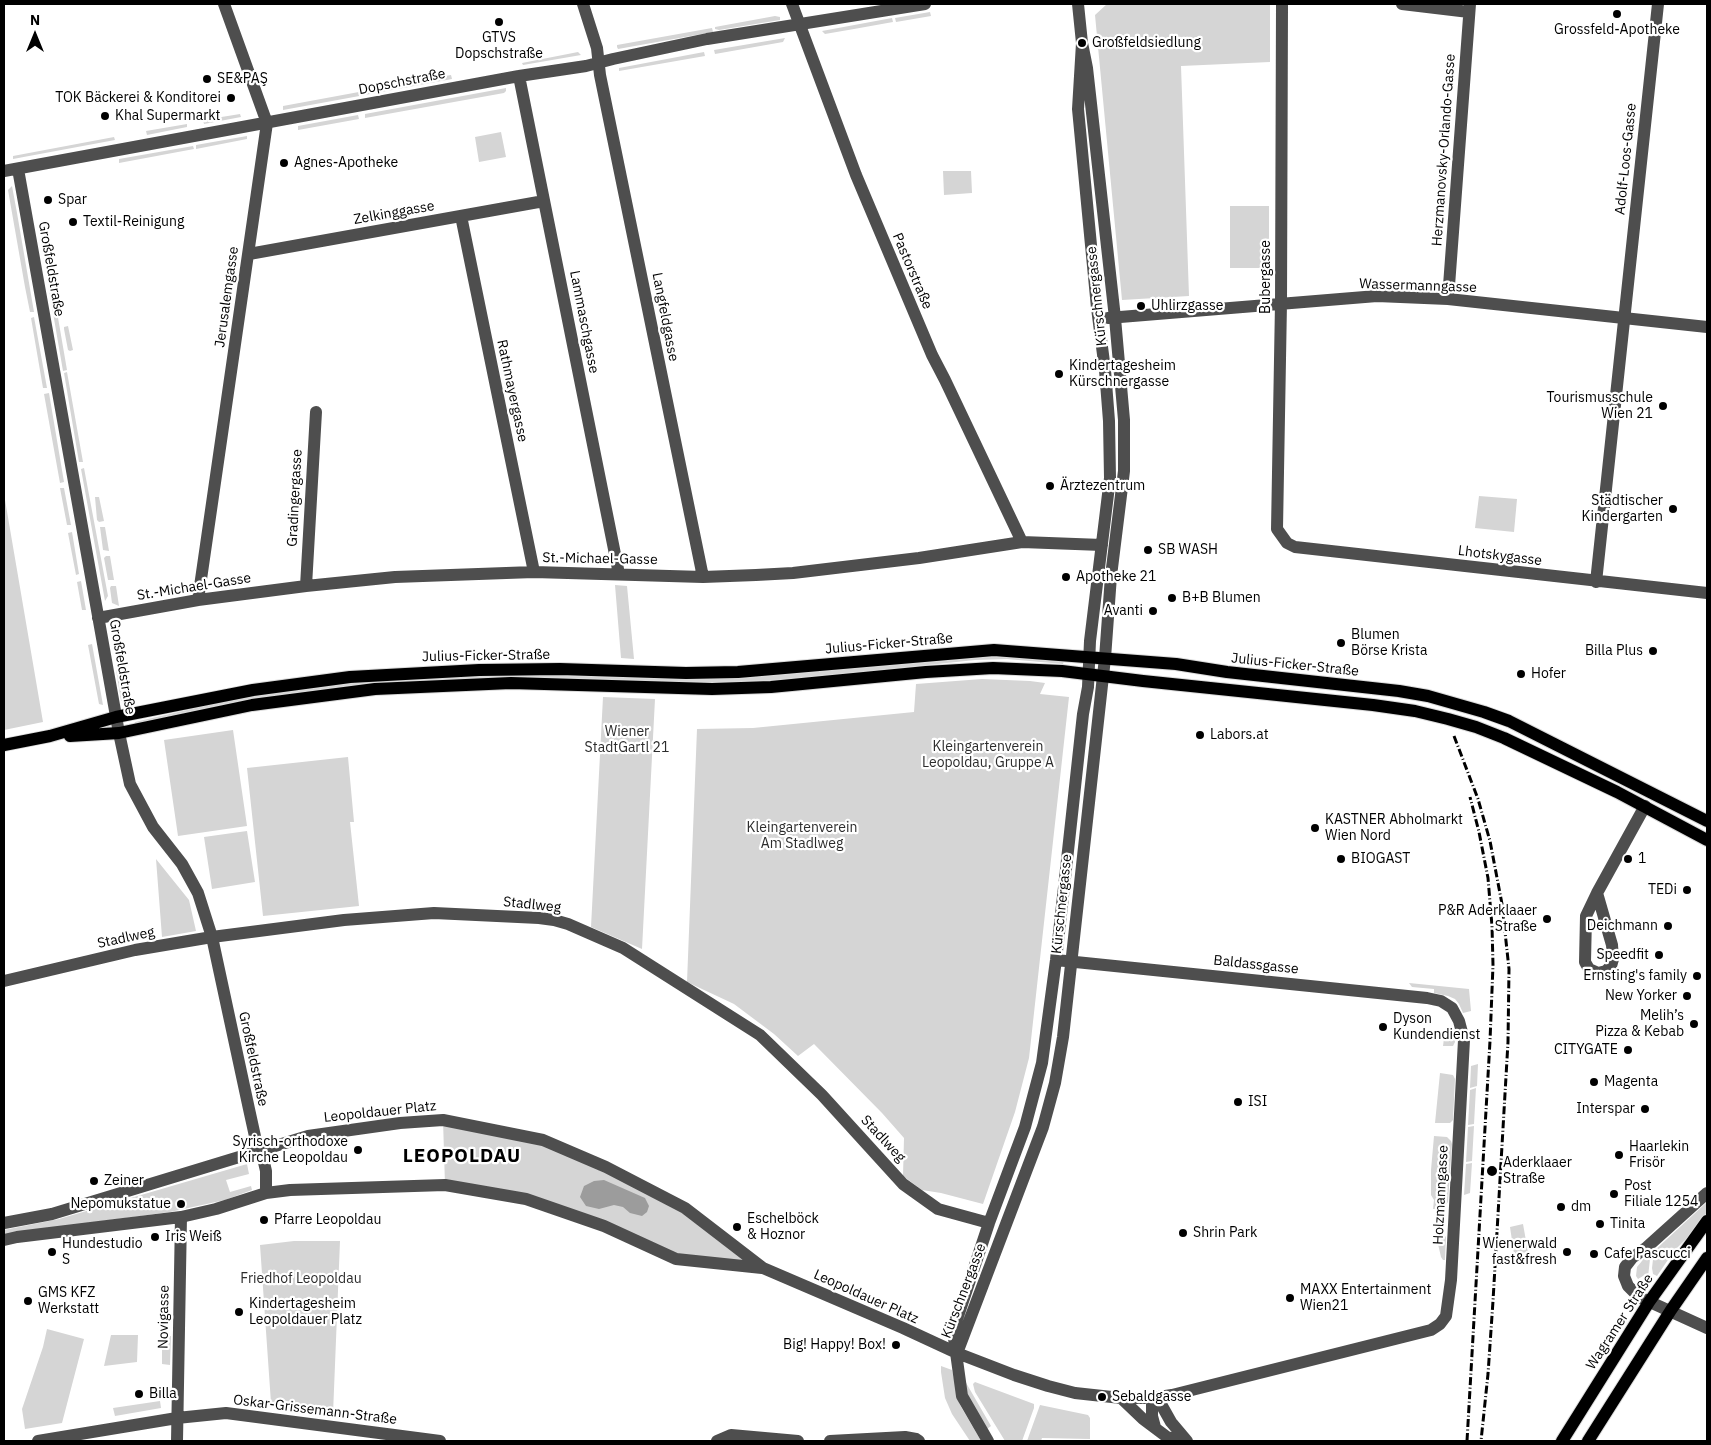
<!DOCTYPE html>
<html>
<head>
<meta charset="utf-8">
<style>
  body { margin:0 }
  #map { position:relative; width:1711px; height:1445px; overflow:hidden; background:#fff; font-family:"IBM Plex Sans",sans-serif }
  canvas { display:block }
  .frame { position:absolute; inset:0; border:5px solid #000; pointer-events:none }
  .north { position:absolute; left:10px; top:10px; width:50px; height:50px; -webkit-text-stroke:4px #fff; paint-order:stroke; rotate:0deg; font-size:14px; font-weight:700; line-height:20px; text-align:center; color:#000 }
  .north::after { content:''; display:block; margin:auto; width:18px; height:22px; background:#000; clip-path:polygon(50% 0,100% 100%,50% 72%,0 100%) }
</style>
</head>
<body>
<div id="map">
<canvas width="1711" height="1445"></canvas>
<div class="frame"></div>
<div class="north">N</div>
</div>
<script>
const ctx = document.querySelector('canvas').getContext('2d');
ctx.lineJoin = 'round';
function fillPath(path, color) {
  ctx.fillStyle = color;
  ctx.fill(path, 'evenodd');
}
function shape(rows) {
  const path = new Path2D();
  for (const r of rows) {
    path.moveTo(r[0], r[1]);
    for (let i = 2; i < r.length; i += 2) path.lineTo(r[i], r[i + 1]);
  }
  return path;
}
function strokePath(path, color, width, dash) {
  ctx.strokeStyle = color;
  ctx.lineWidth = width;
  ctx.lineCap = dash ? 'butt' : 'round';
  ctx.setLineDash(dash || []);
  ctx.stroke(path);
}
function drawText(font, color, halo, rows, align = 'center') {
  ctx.font = font + ' "IBM Plex Sans",sans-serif';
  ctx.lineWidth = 4.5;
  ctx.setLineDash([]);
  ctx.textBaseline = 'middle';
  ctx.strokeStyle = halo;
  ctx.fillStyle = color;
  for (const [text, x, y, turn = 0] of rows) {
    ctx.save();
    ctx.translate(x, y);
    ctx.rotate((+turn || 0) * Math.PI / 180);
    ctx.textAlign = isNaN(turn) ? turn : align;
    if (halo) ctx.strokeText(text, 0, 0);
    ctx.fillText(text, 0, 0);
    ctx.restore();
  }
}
fillPath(shape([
  [1107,4,1270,4,1270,62,1181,66,1189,296,1122,300,1095,15],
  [930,12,931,16,896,22,895,18],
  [775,16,780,17,780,20,719,30,715,29,715,27],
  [892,18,893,22,854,29,825,34,822,31],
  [712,28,713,32,618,49,617,47,617,45],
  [785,38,783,42,715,54,714,50],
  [578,52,581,55,523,65,522,63],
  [704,52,705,56,619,71,619,68],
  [451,75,452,79,283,110,283,106],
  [506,88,506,91,504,93,365,118,365,114],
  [240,114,241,117,204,124,203,120],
  [358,115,359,119,298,130,298,126],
  [187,124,187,127,147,135,146,131],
  [501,132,506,157,479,162,475,137],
  [247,136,247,139,196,149,196,145],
  [114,137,115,140,13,159,13,156],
  [193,146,194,149,119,163,119,159],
  [943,171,971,171,972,193,944,195],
  [12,186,17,213,34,312,30,312,25,287,8,190],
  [1230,206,1269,206,1269,268,1230,268],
  [45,242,50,276,47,276,41,243],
  [51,277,67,370,63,371,47,278],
  [34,317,47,388,43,388,31,318],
  [68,326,73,350,70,351,68,350,64,329,64,327],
  [67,372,83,462,79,462,64,373],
  [49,393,64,482,60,483,44,394],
  [84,468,108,596,105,601,81,469],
  [60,488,64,488,71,525,67,525],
  [4,494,43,722,4,730],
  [1479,496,1517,499,1514,532,1475,528],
  [95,497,99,497,104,521,99,522,97,520],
  [100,527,105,527,109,551,103,550],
  [72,532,79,574,76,575,68,533],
  [106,556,110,556,114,580,108,580,104,558],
  [81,581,86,610,82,610,77,582],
  [615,585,627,586,634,659,621,658],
  [111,586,116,586,119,606,112,603,110,588],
  [92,644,103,705,99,704,88,645],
  [991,655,1064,661,1063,664,1007,659,975,660,769,682,712,684,453,681,135,725,135,722,234,699,356,682,454,675,567,674],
  [120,669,124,696,124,700,121,701,116,670],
  [982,679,1030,681,1045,683,1040,694,1069,697,1029,1058,1015,1112,983,1204,941,1193,922,1190,903,1176,904,1138,882,1113,814,1044,798,1056,774,1034,734,1004,687,982,697,729,753,728,914,712,916,684],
  [603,697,655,699,642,949,591,927],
  [233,730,247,826,178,836,164,740],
  [348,757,354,822,350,822,359,906,263,916,247,768],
  [247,831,255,882,212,889,204,837],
  [156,859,189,900,196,931,162,937],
  [1409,983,1469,989,1471,1011,1463,1013,1459,1004,1455,999,1448,996,1434,993,1434,989,1412,987],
  [1445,1031,1453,1031,1455,1042,1453,1046,1443,1046],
  [1478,1064,1477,1086,1470,1088,1471,1066],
  [1440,1073,1453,1075,1455,1079,1453,1120,1450,1123,1435,1123],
  [1476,1088,1474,1124,1468,1125,1470,1090],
  [443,1120,543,1140,685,1208,763,1268,676,1259,526,1199,445,1185],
  [1474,1126,1472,1161,1466,1162,1468,1127],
  [1434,1136,1447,1137,1451,1141,1452,1144,1448,1202,1443,1208,1433,1209,1434,1200,1431,1195,1431,1170],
  [1472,1163,1470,1193,1464,1195,1466,1164],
  [247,1164,249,1174,226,1180,230,1192,251,1186,252,1190,225,1200,170,1212,20,1232,4,1236,4,1230,59,1219],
  [1707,1202,1707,1213,1696,1229,1674,1251,1657,1276,1653,1274,1652,1268,1654,1251],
  [1523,1224,1528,1252,1514,1254,1510,1227],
  [1435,1231,1441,1232,1446,1237,1445,1260,1443,1260,1441,1257],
  [294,1241,340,1241,333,1414,271,1403,260,1245],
  [1651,1250,1648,1277,1643,1276,1638,1279,1636,1276,1637,1267],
  [47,1329,84,1339,62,1423,25,1429,22,1409,43,1347],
  [111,1335,138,1335,137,1362,104,1366],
  [162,1336,171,1336,170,1365,162,1364],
  [941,1366,952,1370,960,1405,981,1441,970,1441,952,1414,945,1398,941,1372],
  [965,1381,991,1426,987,1429,966,1393],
  [975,1382,1034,1404,1034,1408,1022,1441,1005,1441,975,1392,973,1384],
  [160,1401,161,1408,115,1416,113,1408],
  [1040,1405,1088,1415,1090,1418,1090,1439,1042,1438,1041,1441,1027,1441]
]), '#d5d5d5');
fillPath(shape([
  [604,1180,645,1198,649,1206,647,1212,642,1216,630,1213,623,1207,614,1205,599,1209,586,1206,580,1197,584,1186,594,1181]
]), '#9c9c9c');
const major = shape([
  [70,736,119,733,252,705,375,689,511,683,712,689,771,687,926,672,993,668,1062,671,1143,681,1373,705,1415,711,1448,719,1476,727,1504,738,1617,792,1707,840],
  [4,745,50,736,116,717,253,690,350,677,479,670,560,669,686,673,738,672,994,650,1176,664,1227,672,1399,691,1428,696,1484,712,1509,721,1707,821],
  [1562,1441,1649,1302,1707,1221],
  [1588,1441,1671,1310,1707,1258]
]);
strokePath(major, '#dbdbdb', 14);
strokePath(shape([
  [583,4,597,48,600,75,703,577],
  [792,4,856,175,932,355,945,380,1022,542],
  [1282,4,1281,303,1277,529,1287,543,1295,547,1707,593],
  [1402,4,1469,12],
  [519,76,619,574],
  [18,169,119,733,130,784,153,827,182,864,198,893,212,937,249,1109,258,1150,263,1158,266,1171,266,1193],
  [4,171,519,76,586,66,613,59,707,39,925,4],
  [461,216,534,572],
  [249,254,544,201],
  [1448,299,1470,4],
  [1108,318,1377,296,1448,299,1707,327],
  [1596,582,1658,4],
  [306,586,316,412],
  [198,600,267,123,224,4],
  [98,618,198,600,306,586,395,577,534,572,703,577,756,575,793,573,919,558,1022,542,1102,545],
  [1597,893,1612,945,1613,959,1611,966,1606,971,1598,973,1589,969,1585,962,1586,916,1597,893,1645,806],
  [4,981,135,950,212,937,344,920,434,913,539,918,554,920,568,924,623,948,760,1035,822,1095,903,1184,938,1209,989,1223],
  [1707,1193,1647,1247,1632,1258,1625,1267,1624,1276,1628,1286,1639,1297,1707,1328],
  [4,1223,52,1214,308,1136,400,1123,443,1120,543,1140,606,1167,685,1208,763,1268,903,1328,957,1353,1014,1375,1048,1386,1075,1393,1121,1398,1152,1398,1172,1395,1431,1330,1440,1324,1446,1316,1451,1280,1464,1040,1459,1021,1452,1008,1441,1001,1427,998,1056,960],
  [4,1240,17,1237,181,1217,216,1209,266,1193,290,1190,445,1185,526,1199,604,1226,676,1259,762,1268],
  [957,1353,1043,1127,1055,1083,1063,1037,1105,658,1111,576,1124,471,1124,420,1115,318,1087,68,1082,43,1078,4],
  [1157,1397,1171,1422,1187,1441],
  [1121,1398,1143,1419,1167,1437,1180,1441],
  [1152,1398,1152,1416,1155,1427],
  [38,1441,177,1418,226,1413,440,1441],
  [177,1441,181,1217],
  [717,1441,731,1435,798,1441],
  [830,1441,905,1437,916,1439,919,1441],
  [988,1441,962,1396,953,1331,989,1223,1025,1127,1042,1063,1056,960,1083,714,1088,687,1090,641,1110,478,1109,421,1105,370,1097,308,1078,109,1082,43]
]), '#4e4e4e', 12);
strokePath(major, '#000', 12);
strokePath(shape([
  [1454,736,1478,799,1490,841,1502,904,1509,969,1508,1042,1493,1301,1488,1374,1481,1441],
  [1467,1441,1490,1041,1493,965,1492,926,1488,878,1479,832,1470,797]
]), '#000', 3, [8, 2.5, 1, 2.5]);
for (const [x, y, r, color] of [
  [1617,14,5,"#000"],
  [499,22,5,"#000"],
  [1082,43,5,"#000"],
  [207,79,5,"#000"],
  [231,98,5,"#000"],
  [105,116,5,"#000"],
  [284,163,5,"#000"],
  [48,200,5,"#000"],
  [73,222,5,"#000"],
  [1141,306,5,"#000"],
  [1059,374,5,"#000"],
  [1663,406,5,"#000"],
  [1050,486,5,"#000"],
  [1673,509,5,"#000"],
  [1148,550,5,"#000"],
  [1066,577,5,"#000"],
  [1172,598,5,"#000"],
  [1153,611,5,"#000"],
  [1341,643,5,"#000"],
  [1653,651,5,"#000"],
  [1521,674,5,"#000"],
  [1200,735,5,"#000"],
  [1315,828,5,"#000"],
  [1341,859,5,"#000"],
  [1628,859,5,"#000"],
  [1687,890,5,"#000"],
  [1547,919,5,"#000"],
  [1668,926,5,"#000"],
  [1659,955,5,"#000"],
  [1697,976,5,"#000"],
  [1687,996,5,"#000"],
  [1694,1024,5,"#000"],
  [1383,1027,5,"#000"],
  [1628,1050,5,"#000"],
  [1594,1082,5,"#000"],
  [1238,1102,5,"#000"],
  [1645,1109,5,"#000"],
  [358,1150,5,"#000"],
  [1619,1155,5,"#000"],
  [1492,1171,6,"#000"],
  [94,1181,5,"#000"],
  [1614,1194,5,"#000"],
  [181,1204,5,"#000"],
  [1561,1207,5,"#000"],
  [264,1220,5,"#000"],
  [1600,1224,5,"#000"],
  [737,1227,5,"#000"],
  [1183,1233,5,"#000"],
  [155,1237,5,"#000"],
  [52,1252,5,"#000"],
  [1567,1252,5,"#000"],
  [1594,1254,5,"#000"],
  [1290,1298,5,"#000"],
  [28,1301,5,"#000"],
  [239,1312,5,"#000"],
  [896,1345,5,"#000"],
  [139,1394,5,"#000"],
  [1102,1397,5,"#000"]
]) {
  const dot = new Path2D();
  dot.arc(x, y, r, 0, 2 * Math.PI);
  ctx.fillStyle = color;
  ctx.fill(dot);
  strokePath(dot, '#fff', 2);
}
drawText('14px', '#000', '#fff', [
  ["Grossfeld-Apotheke",1617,30,"center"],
  ["GTVS",499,38,"center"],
  ["Dopschstraße",499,54,"center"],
  ["Großfeldsiedlung",1092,43],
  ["SE&PAŞ",217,79],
  ["TOK Bäckerei & Konditorei",221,98,"right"],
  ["Khal Supermarkt",115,116],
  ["Agnes-Apotheke",294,163],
  ["Spar",58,200],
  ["Textil-Reinigung",83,222],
  ["Uhlirzgasse",1151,306],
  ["Kindertagesheim",1069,366],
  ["Kürschnergasse",1069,382],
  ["Tourismusschule",1653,398,"right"],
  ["Wien 21",1653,414,"right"],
  ["Ärztezentrum",1060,486],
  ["Städtischer",1663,501,"right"],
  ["Kindergarten",1663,517,"right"],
  ["SB WASH",1158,550],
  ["Apotheke 21",1076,577],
  ["B+B Blumen",1182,598],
  ["Avanti",1143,611,"right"],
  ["Blumen",1351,635],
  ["Börse Krista",1351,651],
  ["Billa Plus",1643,651,"right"],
  ["Hofer",1531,674],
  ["Labors.at",1210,735],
  ["KASTNER Abholmarkt",1325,820],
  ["Wien Nord",1325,836],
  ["BIOGAST",1351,859],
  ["1",1638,859],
  ["TEDi",1677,890,"right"],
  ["P&R Aderklaaer",1537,911,"right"],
  ["Straße",1537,927,"right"],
  ["Deichmann",1658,926,"right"],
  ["Speedfit",1649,955,"right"],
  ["Ernsting's family",1687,976,"right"],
  ["New Yorker",1677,996,"right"],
  ["Melih’s",1684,1016,"right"],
  ["Pizza & Kebab",1684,1032,"right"],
  ["Dyson",1393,1019],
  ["Kundendienst",1393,1035],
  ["CITYGATE",1618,1050,"right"],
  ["Magenta",1604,1082],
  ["ISI",1248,1102],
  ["Interspar",1635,1109,"right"],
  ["Syrisch-orthodoxe",348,1142,"right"],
  ["Kirche Leopoldau",348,1158,"right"],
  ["Haarlekin",1629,1147],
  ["Frisör",1629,1163],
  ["Aderklaaer",1503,1163],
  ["Straße",1503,1179],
  ["Zeiner",104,1181],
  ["Post",1624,1186],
  ["Filiale 1254",1624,1202],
  ["Nepomukstatue",171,1204,"right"],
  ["dm",1571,1207],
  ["Eschelböck",747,1219],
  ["& Hoznor",747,1235],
  ["Pfarre Leopoldau",274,1220],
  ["Tinita",1610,1224],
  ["Shrin Park",1193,1233],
  ["Iris Weiß",165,1237],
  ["Hundestudio",62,1244],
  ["S",62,1260],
  ["Wienerwald",1557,1244,"right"],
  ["fast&fresh",1557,1260,"right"],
  ["Cafe Pascucci",1604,1254],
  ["MAXX Entertainment",1300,1290],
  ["Wien21",1300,1306],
  ["GMS KFZ",38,1293],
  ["Werkstatt",38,1309],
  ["Kindertagesheim",249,1304],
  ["Leopoldauer Platz",249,1320],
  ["Big! Happy! Box!",886,1345,"right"],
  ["Billa",149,1394],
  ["Sebaldgasse",1112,1397]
], 'left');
drawText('14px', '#000', '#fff', [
  ["Dopschstraße",402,82,-11],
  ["Herzmanovsky-Orlando-Gasse",1444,150,-86],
  ["Adolf-Loos-Gasse",1626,159,-84],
  ["Zelkinggasse",394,213,-10],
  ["Großfeldstraße",51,269,80],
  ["Pastorstraße",912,271,67],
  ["Bubergasse",1266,277,-90],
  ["Wassermanngasse",1418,286,2],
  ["Kürschnergasse",1097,296,-96],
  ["Jerusalemgasse",227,297,-82],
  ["Langfeldgasse",665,317,79],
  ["Lammaschgasse",584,322,79],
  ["Rathmayergasse",512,391,78],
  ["Gradingergasse",295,498,-87],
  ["Lhotskygasse",1500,556,7],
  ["St.-Michael-Gasse",600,559,1],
  ["St.-Michael-Gasse",194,587,-9],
  ["Julius-Ficker-Straße",889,644,-5],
  ["Julius-Ficker-Straße",486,656,-1],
  ["Julius-Ficker-Straße",1295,665,6],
  ["Großfeldstraße",122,667,80],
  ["Kürschnergasse",1062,904,-84],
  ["Stadlweg",532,905,6],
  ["Stadlweg",126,938,-12],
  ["Baldassgasse",1256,965,6],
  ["Großfeldstraße",253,1059,78],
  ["Leopoldauer Platz",380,1112,-6],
  ["Stadlweg",883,1139,47],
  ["Holzmanngasse",1441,1195,-87],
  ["Kürschnergasse",964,1291,-69],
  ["Leopoldauer Platz",866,1297,24],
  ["Novigasse",164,1317,-89],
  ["Wagramer Straße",1620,1322,-57],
  ["Oskar-Grissemann-Straße",315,1410,7]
]);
drawText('14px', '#2c2c2c', '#fff', [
  ["Wiener",627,732],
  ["StadtGartl 21",627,748],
  ["Kleingartenverein",988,747],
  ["Leopoldau, Gruppe A",988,763],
  ["Kleingartenverein",802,828],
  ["Am Stadlweg",802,844],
  ["Friedhof Leopoldau",301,1279]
]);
ctx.letterSpacing = '1px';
drawText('bold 19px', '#000', '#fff', [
  ["LEOPOLDAU",462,1157]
]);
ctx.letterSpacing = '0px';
</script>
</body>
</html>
